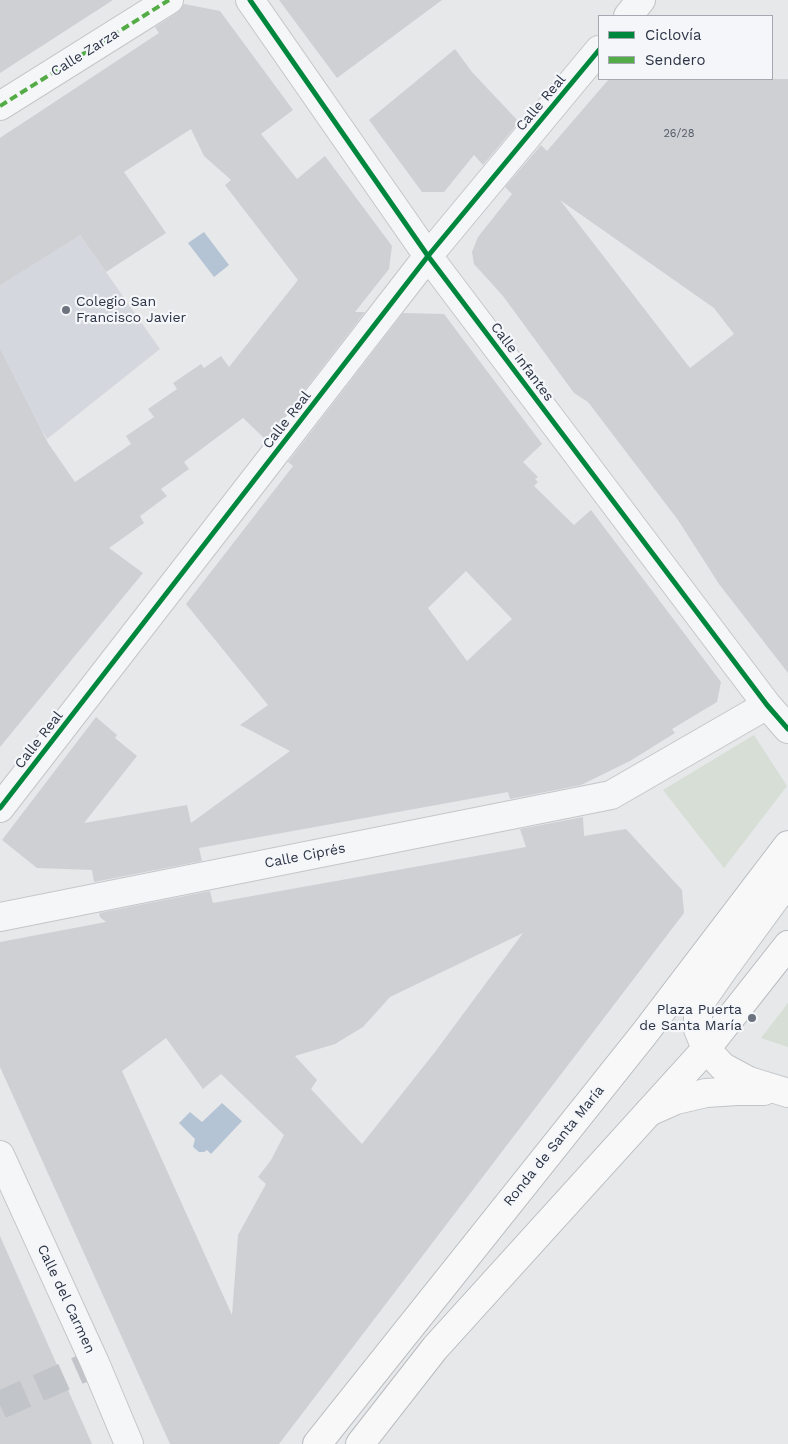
<!DOCTYPE html>
<html>
<head>
<meta charset="utf-8">
<style>
  body { margin:0 }
  #map { position:relative; width:788px; height:1444px; overflow:hidden; background:#e6e8ea; font-family:"Work Sans",sans-serif }
  canvas { display:block }
  .legend { position:absolute; left:598px; top:15px; width:175px; height:65px; box-sizing:border-box; background:#f4f6f9; border:1px solid #a4a8b1; margin:0; padding:6px 9px; list-style:none; font-size:15px; color:#2b3445 }
  .legend li { display:flex; align-items:center; gap:10px; height:25px }
  .legend b { width:25px; border:1px solid #a4a8b1 }
</style>
</head>
<body>
<div id="map">
<canvas width="788" height="1444"></canvas>
<ul class="legend">
<li><b style="height:6px;background:#00873e"></b>Ciclovía</li>
<li><b style="height:6px;background:#54ac47"></b>Sendero</li>
</ul>
</div>
<script>
const ctx = document.querySelector('canvas').getContext('2d');
ctx.lineJoin = 'round';
function fillPath(path, color) {
  ctx.fillStyle = color;
  ctx.fill(path, 'evenodd');
}
function shape(rows) {
  const path = new Path2D();
  for (const r of rows) {
    path.moveTo(r[0], r[1]);
    for (let i = 2; i < r.length; i += 2) path.lineTo(r[i], r[i + 1]);
  }
  return path;
}
function strokePath(path, color, width, dash) {
  ctx.strokeStyle = color;
  ctx.lineWidth = width;
  ctx.lineCap = dash ? 'butt' : 'round';
  ctx.setLineDash(dash || []);
  ctx.stroke(path);
}
function drawText(font, color, halo, rows, align = 'center') {
  ctx.font = font + ' "Work Sans",sans-serif';
  ctx.lineWidth = 4.5;
  ctx.setLineDash([]);
  ctx.textBaseline = 'middle';
  ctx.strokeStyle = halo;
  ctx.fillStyle = color;
  for (const [text, x, y, turn = 0] of rows) {
    ctx.save();
    ctx.translate(x, y);
    ctx.rotate((+turn || 0) * Math.PI / 180);
    ctx.textAlign = isNaN(turn) ? turn : align;
    if (halo) ctx.strokeText(text, 0, 0);
    ctx.fillText(text, 0, 0);
    ctx.restore();
  }
}
fillPath(shape([
  [18,126,80,235,160,349,47,439,40,427,0,348,0,138]
]), '#d4d7dd');
fillPath(shape([
  [754,735,787,786,724,868,663,790],
  [788,1003,788,1047,761,1038]
]), '#d6ded6');
fillPath(shape([
  [204,232,229,265,214,277,188,243],
  [222,1103,242,1121,211,1154,207,1150,204,1152,199,1152,193,1147,195,1139,179,1123,190,1112,202,1122]
]), '#b4c4d5');
fillPath(shape([
  [0,0,113,0,0,73],
  [279,0,442,0,337,78],
  [184,4,220,11,293,110,261,134,297,179,325,156,392,246,389,269,355,312,365,312,266,440,243,418,184,462,189,469,161,489,167,496,140,516,144,523,109,548,143,573,0,747,0,348,48,443,75,482,131,444,126,436,154,417,148,409,177,389,173,383,201,364,204,368,221,356,229,367,298,280,225,185,231,180,204,156,191,129,124,172,166,233,106,272,80,235,0,285,0,138,159,33,155,27,177,13],
  [455,49,472,72,519,122,483,165,474,155,444,192,422,192,369,120],
  [609,79,788,79,788,673,719,584,678,520,588,402,574,393,503,296,474,264,472,252,478,237,512,194,505,187,541,145,547,151],
  [560,200,714,308,734,334,690,368],
  [403,313,444,314,542,444,523,462,538,477,535,479,538,482,534,486,574,525,591,510,721,682,717,702,672,729,675,733,630,761,581,785,510,799,508,792,199,848,202,861,94,882,92,870,37,868,2,840,96,717,117,735,115,738,137,756,84,823,187,805,191,823,290,751,240,725,268,705,186,604,293,466,288,462],
  [466,571,512,619,467,661,428,608],
  [583,817,584,836,626,829,682,890,684,913,279,1444,170,1444,0,1067,0,942,106,922,100,917,99,913,210,891,213,903,526,847,520,829],
  [523,933,435,1052,362,1144,311,1089,317,1080,295,1056,335,1044,363,1027,390,997],
  [166,1038,203,1089,221,1074,284,1135,271,1160,258,1177,266,1184,238,1235,232,1315,122,1071],
  [0,1236,34,1313,92,1444,0,1444]
]), '#ced0d3');
strokePath(shape([
  [0,1405,95,1363]
]), '#c1c4c9', 28, [28, 14]);
const minor = shape([
  [250,0,428,256,767,705,788,729],
  [628,16,641,0],
  [0,106,169,0],
  [0,808,428,256,599,50],
  [0,917,611,795,767,705],
  [0,1155,95,1363,129,1444]
]);
const major = shape([
  [788,881,723,970,698,1006,698,1029,706,1049,723,1067,749,1081,788,1093],
  [649,1112,676,1100,706,1093,737,1091,764,1091]
]);
const highway = shape([
  [317,1444,644,1034,788,845],
  [360,1444,435,1348,706,1049,788,945]
]);
strokePath(minor, '#c4c6c8', 30);
strokePath(major, '#c2c5c8', 30);
strokePath(highway, '#b8bbbf', 30);
strokePath(minor, '#f5f6f7', 28);
strokePath(major, '#f8f8f8', 28);
strokePath(highway, '#f8f8f8', 28);
strokePath(shape([
  [0,106,169,0]
]), '#54ac47', 4, [8, 4]);
strokePath(shape([
  [250,0,428,256,767,705,788,729],
  [0,808,428,256,599,50]
]), '#00873e', 5);
for (const [x, y, r, color] of [
  [66,310,5,"#6c737f"],
  [752,1018,5,"#6c737f"]
]) {
  const dot = new Path2D();
  dot.arc(x, y, r, 0, 2 * Math.PI);
  ctx.fillStyle = color;
  ctx.fill(dot);
  strokePath(dot, '#f4f6f9', 2);
}
drawText('11px', '#545c69', null, [
  ["26/28",679,134]
]);
drawText('14px', '#2b3445', '#f4f6f9', [
  ["Calle Zarza",85,53,-32],
  ["Calle Real",541,103,-50],
  ["Calle Infantes",522,362,53],
  ["Calle Real",287,420,-52],
  ["Calle Real",39,740,-52],
  ["Calle Ciprés",305,856,-11],
  ["Ronda de Santa María",554,1146,-51],
  ["Calle del Carmen",66,1299,65]
]);
drawText('14px', '#2b3445', '#f4f6f9', [
  ["Colegio San",76,302],
  ["Francisco Javier",76,318],
  ["Plaza Puerta",742,1010,"right"],
  ["de Santa María",742,1026,"right"]
], 'left');
</script>
</body>
</html>
